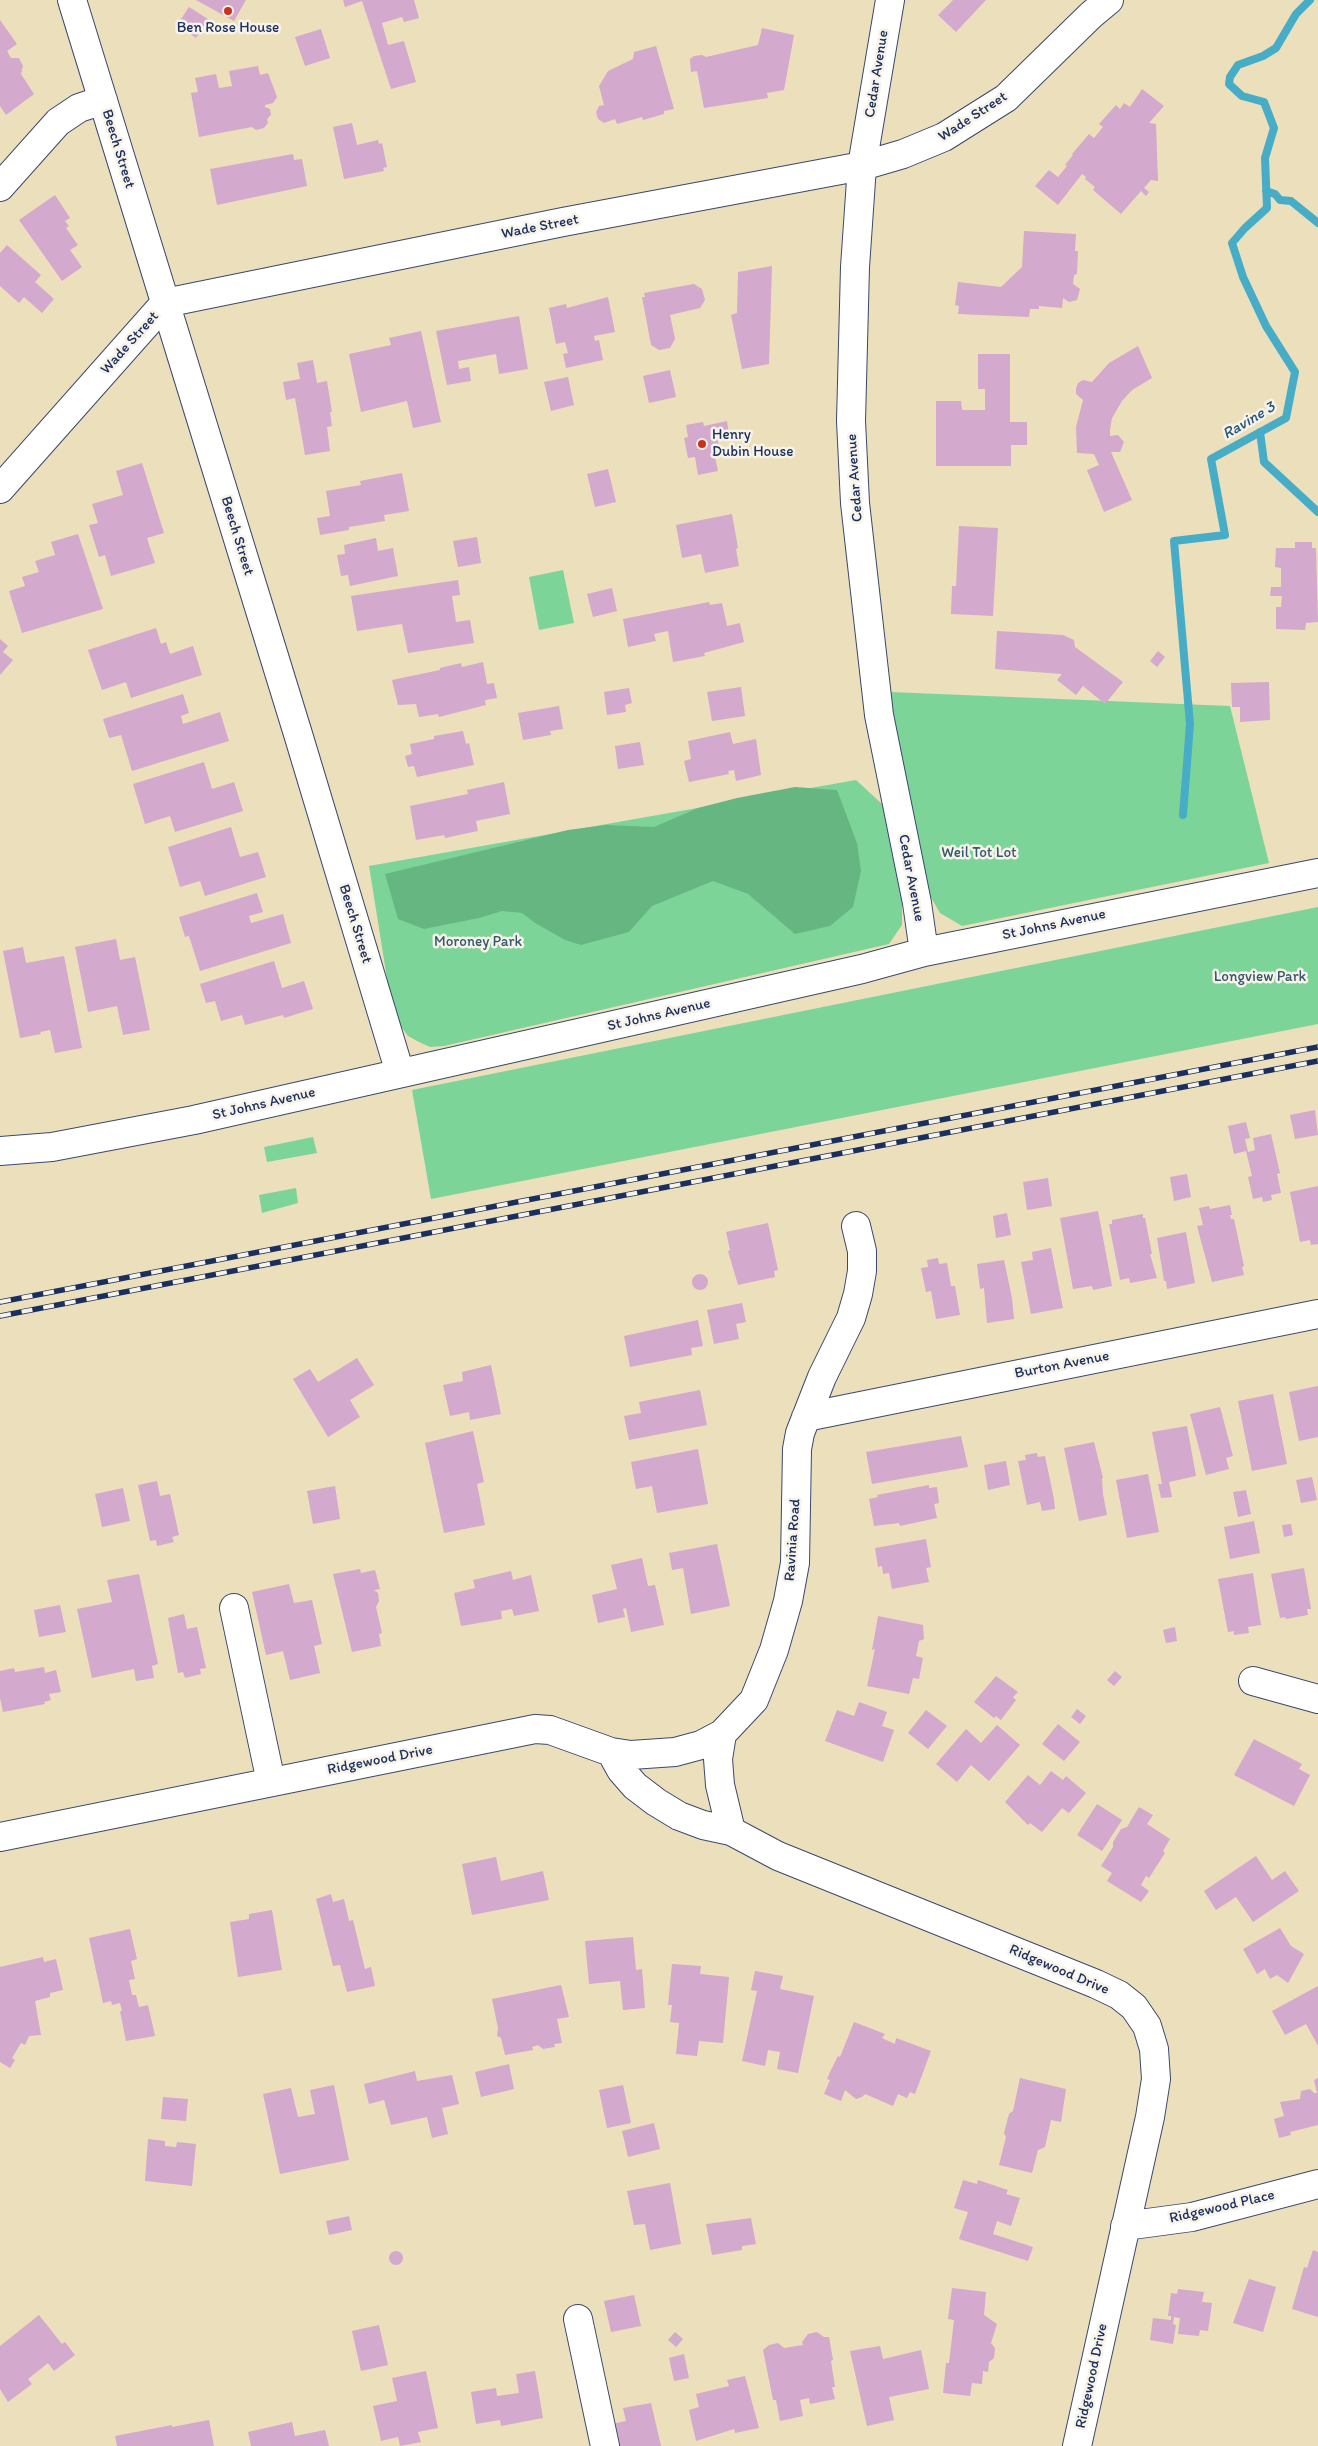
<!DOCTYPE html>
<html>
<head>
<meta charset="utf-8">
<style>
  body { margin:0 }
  canvas { display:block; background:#ecdfbc }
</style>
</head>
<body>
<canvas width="1318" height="2446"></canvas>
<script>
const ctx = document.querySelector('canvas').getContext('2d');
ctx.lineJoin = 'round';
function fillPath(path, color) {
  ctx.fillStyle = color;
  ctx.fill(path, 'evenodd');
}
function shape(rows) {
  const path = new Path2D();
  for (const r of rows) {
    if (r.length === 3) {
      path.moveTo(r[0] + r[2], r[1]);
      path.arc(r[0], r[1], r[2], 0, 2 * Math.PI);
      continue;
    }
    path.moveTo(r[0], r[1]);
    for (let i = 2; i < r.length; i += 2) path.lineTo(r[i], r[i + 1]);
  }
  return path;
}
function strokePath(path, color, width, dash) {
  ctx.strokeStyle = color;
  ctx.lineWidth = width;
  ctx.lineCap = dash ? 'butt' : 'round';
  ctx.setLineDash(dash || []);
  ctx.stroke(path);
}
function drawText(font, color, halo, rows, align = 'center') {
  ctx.font = font + ' Itim,sans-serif';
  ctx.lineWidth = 5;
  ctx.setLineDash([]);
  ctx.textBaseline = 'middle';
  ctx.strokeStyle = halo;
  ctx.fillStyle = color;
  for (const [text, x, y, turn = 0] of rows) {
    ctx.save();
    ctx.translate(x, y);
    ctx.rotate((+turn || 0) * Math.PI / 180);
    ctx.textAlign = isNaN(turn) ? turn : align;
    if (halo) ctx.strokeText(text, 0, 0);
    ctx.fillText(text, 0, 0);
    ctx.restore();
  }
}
fillPath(shape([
  [563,570,574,623,539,630,529,577],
  [890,692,1230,706,1269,863,962,926,940,913,929,894,919,867],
  [856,780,882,804,894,851,902,900,902,925,889,944,444,1046,430,1047,419,1042,408,1036,398,1022,390,997,369,866],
  [1318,907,1318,1024,431,1199,412,1090],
  [313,1137,317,1153,267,1162,264,1147],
  [296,1188,298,1203,262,1213,259,1195]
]), '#7dd499');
fillPath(shape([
  [795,787,837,790,857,843,861,871,853,907,830,926,795,934,748,894,713,881,652,906,629,932,581,945,565,940,535,923,522,913,502,911,479,918,424,929,398,919,385,874,568,830,606,825,654,827,698,808,737,798]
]), '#66b681');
strokePath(shape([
  [1266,191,1275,194,1280,200,1291,201,1318,223],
  [1260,432,1264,462,1318,512],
  [1183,815,1190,724,1174,541,1225,535,1211,459,1286,418,1295,372,1266,326,1243,277,1232,243,1245,228,1267,208,1265,158,1274,128,1264,102,1242,96,1229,84,1230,77,1238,65,1263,56,1276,48,1296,14,1310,0]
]), '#47adc7', 8);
fillPath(shape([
  [196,0,246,0,234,21],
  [343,0,414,0,419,18,404,22,402,17,382,23,388,45,404,41,416,82,391,89,362,1,345,7],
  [953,0,986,0,956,32,938,15],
  [189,7,208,19,196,38,177,25],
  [0,20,17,44,7,51,11,58,19,58,23,66,21,74,34,94,6,115,0,106],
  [762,28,794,35,784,90,767,93,768,98,704,108,697,71,691,72,690,59,694,56,702,55,706,57,758,45],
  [321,29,330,58,305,66,295,37],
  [656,46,674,109,664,111,664,114,643,120,642,117,617,124,615,119,604,123,598,119,596,112,599,106,604,105,599,86,608,71,633,59,634,52],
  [258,66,260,75,268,73,277,97,273,103,265,105,265,107,270,109,271,115,267,119,268,123,264,128,256,130,252,127,199,137,191,93,198,92,195,78,216,74,219,88,232,86,229,71],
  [1142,89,1164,106,1149,123,1156,124,1158,181,1151,180,1144,188,1149,192,1146,196,1141,191,1121,214,1093,190,1095,187,1085,179,1086,177,1082,174,1058,205,1035,186,1049,170,1058,177,1067,166,1065,165,1073,155,1072,154,1089,134,1094,138,1103,127,1099,124,1116,105,1120,109,1124,103,1130,107],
  [352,123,357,145,378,140,379,144,382,143,387,167,383,168,384,171,344,179,333,127],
  [293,154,294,160,302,159,307,186,217,205,210,169],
  [55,195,70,218,65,221,69,226,66,228,78,245,70,250,82,267,62,281,19,220],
  [1024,231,1076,234,1075,251,1078,251,1077,274,1074,275,1073,284,1080,289,1077,300,1069,302,1063,298,1062,308,1039,306,1039,309,1030,309,1029,317,958,314,959,306,955,305,958,282,1001,287,1022,267],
  [7,245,41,275,35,282,54,299,42,313,24,297,19,303,0,286,0,253],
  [772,266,769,364,742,369,731,315,737,313,738,272],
  [694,284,702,289,705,300,700,308,670,315,675,339,670,348,659,350,651,345,642,297,645,297,644,293],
  [608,297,615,332,594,336,595,341,599,340,603,360,566,368,563,354,568,353,565,342,556,344,549,308,566,304,567,308],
  [519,316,528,369,499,374,496,354,458,361,459,369,469,367,471,381,447,385,436,331],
  [421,331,441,422,413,428,407,401,361,412,349,354,391,345,389,338],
  [1138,346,1152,378,1132,390,1122,401,1112,418,1110,430,1110,436,1118,435,1124,442,1120,452,1111,452,1132,500,1104,512,1087,470,1099,465,1094,454,1077,453,1076,427,1083,400,1076,394,1076,388,1078,383,1083,380,1092,382,1109,363],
  [978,354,1010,354,1010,422,1027,422,1027,445,1011,445,1011,466,936,466,936,401,961,401,962,410,985,410,985,389,978,389],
  [313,360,317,383,327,381,332,412,330,412,332,426,327,427,330,451,305,455,295,398,286,400,283,382,300,379,297,363],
  [670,370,676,397,649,403,643,376],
  [568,377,574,405,551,411,544,382],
  [727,421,729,435,717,437,720,451,714,452,718,471,698,475,695,457,688,458,684,438,688,437,686,425,703,422,704,426],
  [142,463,164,533,147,538,155,563,111,576,105,555,99,557,89,525,98,523,92,504,123,495,116,471],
  [608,469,616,502,595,507,587,474],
  [402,473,409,511,384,515,385,521,349,527,349,530,320,535,317,518,330,516,326,491,361,485,360,481],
  [732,514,738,548,736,549,739,566,705,573,701,554,682,558,676,525],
  [959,526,998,528,993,616,951,614,952,586,956,586],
  [78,534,103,609,22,633,9,591,25,586,22,577,39,572,35,561,55,555,51,542],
  [477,537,481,563,458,567,453,541],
  [376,538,378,551,393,548,398,576,350,586,348,575,341,576,337,555,345,554,344,545],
  [1295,542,1312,542,1312,548,1316,548,1318,622,1306,623,1305,630,1276,629,1276,607,1281,607,1282,596,1270,596,1271,587,1281,587,1281,568,1275,567,1276,548,1295,548],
  [458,580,460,595,452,596,456,622,470,620,474,643,408,653,402,624,357,631,351,596],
  [612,588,617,611,593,617,587,594],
  [709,602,710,605,722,603,727,626,740,623,744,642,704,653,705,656,673,662,668,631,654,634,656,641,628,647,623,619],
  [156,628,161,644,166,642,170,654,193,646,202,675,131,698,126,682,102,690,88,650],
  [997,631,1063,635,1074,640,1075,647,1123,682,1105,704,1083,686,1076,695,1057,680,1062,674,995,669],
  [0,639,8,646,3,652,13,660,0,675],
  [1158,651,1165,657,1157,667,1150,661],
  [483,662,487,684,494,683,497,698,485,700,486,705,439,717,438,714,419,717,416,704,398,705,392,680,440,670,440,668,461,663,462,667],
  [1269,682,1270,720,1240,722,1240,707,1232,707,1231,683],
  [741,687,745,716,712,721,707,692],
  [629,688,632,703,625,705,626,712,607,715,604,692],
  [183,694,189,713,181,716,183,724,220,712,229,741,132,771,121,735,109,738,103,719],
  [559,706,563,729,550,731,551,735,523,740,518,713],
  [463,731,466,744,469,743,474,765,417,777,414,766,408,767,405,756,412,754,410,744,434,739,434,736],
  [730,732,733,744,756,739,761,775,736,781,734,770,728,771,729,774,689,782,684,761,691,759,688,741],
  [640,742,644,765,618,769,615,746],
  [204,762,212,789,234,782,243,811,175,832,170,816,145,824,133,784],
  [504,782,510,814,476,821,478,831,445,838,444,835,416,840,410,806,468,794,467,790],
  [231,827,240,857,258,852,266,877,205,896,200,881,180,887,168,847],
  [257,893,263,912,249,916,251,923,283,914,291,943,200,971,189,936,185,937,179,917],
  [116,939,120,960,135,957,150,1030,123,1035,117,1006,88,1012,75,947],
  [23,947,26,963,64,956,82,1048,55,1053,50,1030,40,1032,41,1034,20,1038,3,951],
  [274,961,282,988,304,981,313,1009,284,1018,283,1015,245,1025,242,1015,221,1021,215,1001,206,1003,200,984],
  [1315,1110,1318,1135,1295,1139,1290,1115],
  [1246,1122,1250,1138,1245,1139,1248,1152,1255,1150,1253,1138,1271,1134,1280,1173,1277,1174,1281,1193,1271,1195,1272,1200,1263,1202,1262,1197,1253,1199,1248,1177,1252,1176,1246,1151,1234,1154,1228,1126],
  [1187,1174,1191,1197,1174,1201,1170,1177],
  [1048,1178,1052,1206,1027,1210,1023,1182],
  [1318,1186,1318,1244,1311,1245,1310,1240,1300,1242,1290,1192],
  [1230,1205,1232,1215,1230,1215,1231,1219,1234,1219,1244,1266,1242,1267,1244,1275,1212,1282,1197,1226,1203,1225,1199,1208,1209,1206,1210,1209],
  [1098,1211,1112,1286,1093,1290,1092,1286,1073,1289,1060,1218],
  [1007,1213,1011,1235,996,1238,993,1216],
  [1143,1214,1143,1218,1145,1218,1152,1254,1150,1254,1157,1278,1130,1283,1129,1278,1120,1280,1109,1224,1112,1224,1112,1220],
  [768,1223,778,1270,774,1271,775,1277,738,1285,728,1251,730,1250,726,1232],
  [1186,1232,1195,1283,1167,1289,1166,1281,1164,1281,1157,1238],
  [1051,1248,1063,1308,1031,1314,1021,1262,1033,1260,1032,1252],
  [938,1258,939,1264,947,1263,951,1286,955,1286,960,1315,936,1319,931,1291,926,1292,921,1268,928,1267,927,1260],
  [1004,1260,1012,1298,1014,1319,987,1323,984,1288,980,1289,977,1264],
  [700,1282,8],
  [742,1303,746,1322,736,1324,739,1339,714,1344,707,1310],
  [698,1320,703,1346,691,1348,692,1355,630,1367,624,1336],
  [357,1358,374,1385,350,1400,360,1417,328,1437,293,1379,310,1369,318,1382],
  [491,1365,501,1414,470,1420,469,1412,450,1416,443,1385,463,1381,462,1372],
  [1318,1386,1318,1437,1299,1441,1289,1392],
  [700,1390,707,1425,629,1440,624,1416,641,1413,639,1402],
  [1273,1394,1287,1464,1252,1471,1238,1401],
  [1220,1407,1233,1456,1226,1458,1229,1469,1206,1475,1190,1414],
  [1187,1426,1196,1476,1169,1482,1172,1497,1161,1498,1158,1484,1162,1484,1152,1432],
  [473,1431,484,1482,477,1484,485,1525,444,1533,425,1443],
  [961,1436,968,1467,872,1484,866,1452],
  [1094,1442,1103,1478,1102,1478,1103,1494,1107,1515,1079,1521,1064,1448],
  [698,1449,708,1504,657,1513,652,1486,636,1489,631,1462],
  [1037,1453,1038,1457,1045,1456,1054,1499,1055,1509,1042,1511,1040,1502,1027,1505,1018,1461,1026,1460,1025,1455],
  [1006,1461,1010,1485,988,1490,984,1465],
  [1148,1474,1159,1532,1127,1538,1116,1480],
  [1312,1477,1317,1500,1301,1503,1296,1480],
  [157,1481,160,1496,170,1494,179,1535,172,1537,174,1542,157,1546,156,1540,150,1541,138,1485],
  [929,1485,929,1488,937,1487,939,1503,934,1504,937,1518,900,1526,899,1523,874,1526,869,1499,878,1497,877,1495],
  [335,1486,340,1519,313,1524,307,1491],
  [123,1488,130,1521,102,1527,95,1494],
  [1246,1490,1251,1514,1238,1517,1233,1492],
  [1254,1521,1260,1553,1230,1559,1224,1527],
  [1291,1524,1293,1535,1284,1537,1282,1525],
  [926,1539,931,1567,926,1568,929,1582,892,1589,889,1573,883,1574,882,1566,878,1567,875,1548],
  [717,1544,730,1606,691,1614,683,1568,672,1570,669,1553],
  [642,1558,648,1586,655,1585,664,1625,631,1632,626,1608,623,1609,625,1617,598,1623,592,1595,617,1589,611,1565],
  [1304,1568,1311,1609,1307,1609,1308,1615,1286,1619,1285,1617,1280,1618,1271,1574],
  [360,1569,361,1573,375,1570,380,1589,374,1590,378,1593,379,1601,376,1607,382,1633,379,1634,381,1646,352,1652,333,1574],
  [511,1571,513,1580,531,1575,539,1611,514,1616,512,1609,501,1611,502,1619,461,1626,454,1593,475,1588,473,1580],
  [1253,1573,1261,1625,1248,1627,1249,1633,1234,1635,1234,1631,1228,1632,1218,1579],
  [139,1574,158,1664,152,1666,154,1678,136,1681,134,1669,92,1678,77,1609,112,1602,107,1580],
  [289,1584,294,1603,312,1600,322,1644,314,1646,320,1673,290,1680,283,1651,266,1655,252,1592],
  [60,1605,66,1632,39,1637,34,1610],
  [184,1614,187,1629,197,1627,206,1668,200,1669,201,1674,185,1678,183,1672,178,1673,168,1618],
  [878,1616,923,1625,924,1639,919,1641,916,1656,923,1658,919,1679,913,1678,909,1694,867,1686,875,1649,872,1650],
  [1175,1627,1177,1641,1166,1643,1163,1630],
  [44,1667,45,1673,56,1670,61,1692,49,1694,51,1700,44,1702,45,1704,3,1712,0,1698,0,1671,14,1668,15,1672],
  [1115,1671,1122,1677,1114,1686,1107,1680],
  [996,1676,1018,1692,1013,1697,1016,1700,1001,1720,996,1716,994,1718,974,1702],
  [859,1702,887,1712,882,1726,894,1730,883,1762,825,1741,837,1710,854,1716],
  [1077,1709,1086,1716,1080,1724,1071,1717],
  [926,1710,947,1726,928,1749,908,1733],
  [1058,1724,1080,1742,1064,1761,1042,1744],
  [997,1725,1020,1745,989,1781,971,1765,957,1782,936,1764,966,1729,981,1743],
  [1254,1739,1302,1764,1299,1769,1310,1775,1294,1806,1234,1775],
  [1051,1771,1063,1780,1066,1776,1086,1793,1069,1813,1062,1808,1042,1832,1030,1823,1028,1825,1005,1802,1028,1775,1040,1785],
  [1097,1804,1122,1820,1102,1851,1077,1835],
  [1139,1807,1153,1815,1147,1824,1170,1839,1163,1851,1165,1853,1149,1878,1146,1876,1141,1885,1149,1891,1141,1902,1107,1881,1112,1873,1101,1866,1113,1847,1113,1842,1121,1829,1127,1827],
  [1256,1856,1272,1880,1285,1871,1299,1891,1253,1922,1236,1897,1216,1910,1204,1891],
  [496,1857,501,1881,543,1871,549,1900,472,1915,462,1864],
  [331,1894,333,1902,344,1899,349,1921,353,1920,365,1969,371,1967,375,1986,347,1992,340,1965,333,1966,316,1899],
  [272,1910,282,1970,238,1977,230,1922,249,1919,249,1914],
  [1280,1928,1291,1946,1304,1954,1288,1983,1277,1975,1270,1979,1265,1969,1257,1974,1243,1949],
  [130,1929,137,1959,131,1961,135,1979,129,1980,132,1995,136,1995,139,2007,148,2005,155,2036,126,2041,120,2011,122,2011,120,2003,112,2005,111,2001,103,2003,89,1938],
  [633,1937,636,1970,642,1969,645,2008,623,2010,620,1981,589,1984,585,1941],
  [43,1957,44,1962,56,1959,63,1990,50,1993,50,1997,35,2001,41,2035,29,2036,25,2045,21,2043,12,2058,15,2060,10,2068,0,2062,0,1967],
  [672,1964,701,1966,700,1974,729,1977,723,2043,699,2041,697,2056,676,2054,679,2023,670,2022,672,2005,668,2005],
  [755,1971,783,1976,780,1989,814,1996,798,2073,777,2069,780,2052,768,2050,765,2066,742,2061,757,1991,751,1990],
  [561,1985,569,2017,557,2019,562,2043,554,2044,555,2047,543,2049,538,2045,532,2047,533,2050,505,2055,501,2038,497,2036,498,2028,492,1999],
  [1318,1986,1318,2046,1306,2024,1285,2035,1272,2011],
  [854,2022,885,2034,882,2038,895,2044,896,2038,931,2051,915,2094,910,2092,907,2098,898,2094,893,2106,865,2094,862,2097,856,2099,845,2090,841,2101,824,2094,830,2080,827,2079,830,2072,838,2056,840,2057],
  [509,2064,514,2089,481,2097,475,2072],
  [415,2071,417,2081,452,2075,459,2104,442,2108,448,2134,432,2138,427,2117,391,2125,384,2100,369,2104,364,2084],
  [1020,2078,1066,2089,1061,2122,1051,2120,1045,2147,1038,2150,1032,2173,999,2165,1006,2137,1004,2133,1009,2114,1013,2111],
  [1318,2078,1318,2125,1290,2132,1291,2135,1279,2138,1274,2119,1284,2116,1280,2102,1300,2099,1301,2091,1310,2089,1314,2093,1317,2093,1314,2080],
  [334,2085,349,2160,280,2174,263,2094,291,2088,298,2117,315,2114,310,2090],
  [623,2085,631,2123,607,2128,599,2090],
  [163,2097,188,2099,186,2121,161,2119],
  [654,2123,660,2149,628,2157,622,2131],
  [148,2139,165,2141,165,2146,176,2147,177,2142,196,2144,192,2186,145,2181],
  [963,2180,977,2184,978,2180,1008,2190,1006,2194,1020,2198,1011,2226,997,2221,993,2234,1033,2247,1028,2261,959,2239,968,2212,954,2208],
  [670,2183,681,2244,650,2250,645,2224,634,2225,627,2191],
  [349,2216,352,2230,329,2235,326,2221],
  [751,2218,756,2244,742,2246,742,2250,712,2255,706,2224],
  [1313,2250,1318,2252,1318,2317,1292,2309,1304,2267,1307,2268],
  [396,2258,7],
  [1249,2279,1276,2287,1263,2332,1233,2323],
  [952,2288,986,2292,984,2315,997,2324,991,2343,995,2348,994,2358,989,2362,988,2372,983,2371,982,2384,972,2383,970,2396,943,2393,946,2363,949,2363,954,2320,948,2319],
  [1178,2289,1204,2292,1202,2302,1212,2303,1208,2331,1200,2330,1199,2336,1178,2334,1180,2318,1174,2317,1173,2324,1176,2325,1173,2344,1150,2340,1153,2318,1171,2320,1171,2316,1168,2316,1171,2293,1177,2294],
  [634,2295,641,2326,611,2332,604,2301],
  [39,2315,62,2344,65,2342,75,2355,54,2371,48,2363,28,2379,32,2384,8,2402,0,2389,0,2346],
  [379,2325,388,2365,361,2371,352,2331],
  [675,2332,683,2339,676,2347,668,2340],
  [817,2332,824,2337,829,2337,833,2360,831,2361,835,2387,832,2387,835,2399,810,2404,809,2398,800,2400,803,2416,780,2421,776,2400,773,2400,763,2350,769,2345,778,2343,784,2348,803,2345,802,2342,808,2334],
  [880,2346,883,2359,921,2350,929,2389,889,2397,894,2420,867,2426,850,2351],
  [684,2354,689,2378,674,2381,669,2358],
  [426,2371,438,2428,418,2432,421,2442,400,2446,398,2437,381,2441,373,2406,397,2401,392,2378],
  [535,2371,543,2418,501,2426,500,2420,476,2424,471,2392,496,2388,497,2396,519,2393,516,2374],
  [745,2376,759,2428,735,2433,734,2429,696,2441,689,2410,699,2407,696,2394,729,2386,727,2380],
  [651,2403,661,2446,616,2446,612,2424,626,2421,623,2408],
  [209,2420,214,2446,117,2446,115,2436,172,2425,172,2427],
  [292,2422,295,2436,325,2430,329,2446,251,2446,248,2432]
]), '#d3a9cd');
const minor = shape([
  [72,0,298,734,400,1073],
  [890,0,862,166,855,267,851,421,855,503,879,715,917,903,924,952],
  [0,187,58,122,79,108,103,100],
  [0,489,165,303,563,222,862,166,903,154,944,137,1006,98,1091,15,1109,0],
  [0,1151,52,1147,194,1120,862,969,924,952,1318,873],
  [806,1417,1318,1314],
  [234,1608,271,1782],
  [1253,1681,1318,1699],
  [722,1734,718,1759,720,1785,731,1831],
  [611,1752,631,1755,675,1752,701,1745,722,1734,754,1700,774,1650,788,1601,795,1563,797,1449,800,1433,822,1377,851,1318,858,1294,862,1271,862,1251,856,1226],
  [0,1837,535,1729,550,1730,611,1752,621,1770,635,1786,656,1802,679,1816,703,1825,731,1831,778,1856,1096,1984,1119,1995,1134,2007,1147,2026,1154,2049,1156,2079,1150,2117,1077,2446],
  [1125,2226,1192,2217,1318,2184],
  [578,2319,605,2446]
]);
strokePath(minor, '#3a496c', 30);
strokePath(minor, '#fff', 28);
const rail = shape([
  [0,1302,1318,1047],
  [0,1316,1318,1061]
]);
strokePath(rail, '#1b2f5e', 5.5);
strokePath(rail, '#f7f3e8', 4, [11]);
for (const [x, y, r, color] of [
  [228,11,5,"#c8321e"],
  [702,444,5,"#c8321e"]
]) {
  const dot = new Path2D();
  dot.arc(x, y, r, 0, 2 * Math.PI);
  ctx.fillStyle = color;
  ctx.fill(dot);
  strokePath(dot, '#f7f3e8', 2);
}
drawText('15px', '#1b2f5e', '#f7f3e8', [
  ["Ben Rose House",228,28],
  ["Henry",712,435,"left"],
  ["Dubin House",712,452,"left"]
]);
drawText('15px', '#1b2f5e', '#f7f3e8', [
  ["Cedar Avenue",877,74,-81],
  ["Wade Street",973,117,-33],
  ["Beech Street",118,149,73],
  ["Wade Street",540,227,-11],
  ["Wade Street",130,343,-48],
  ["Cedar Avenue",855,478,-94],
  ["Beech Street",237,536,73],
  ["Cedar Avenue",911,878,79],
  ["Beech Street",355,924,73],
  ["St Johns Avenue",1054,925,-12],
  ["St Johns Avenue",659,1015,-13],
  ["St Johns Avenue",264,1104,-13],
  ["Burton Avenue",1062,1365,-11],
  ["Ravinia Road",793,1540,-86],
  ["Ridgewood Drive",380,1760,-11],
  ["Ridgewood Drive",1059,1970,23],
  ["Ridgewood Place",1222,2207,-13],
  ["Ridgewood Drive",1092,2376,-78]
]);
drawText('15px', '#34586d', '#f7f3e8', [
  ["Weil Tot Lot",979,853],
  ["Moroney Park",478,942],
  ["Longview Park",1260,977]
]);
drawText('italic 16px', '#28557e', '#f7f3e8', [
  ["Ravine 3",1249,421,-31]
]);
</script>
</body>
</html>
